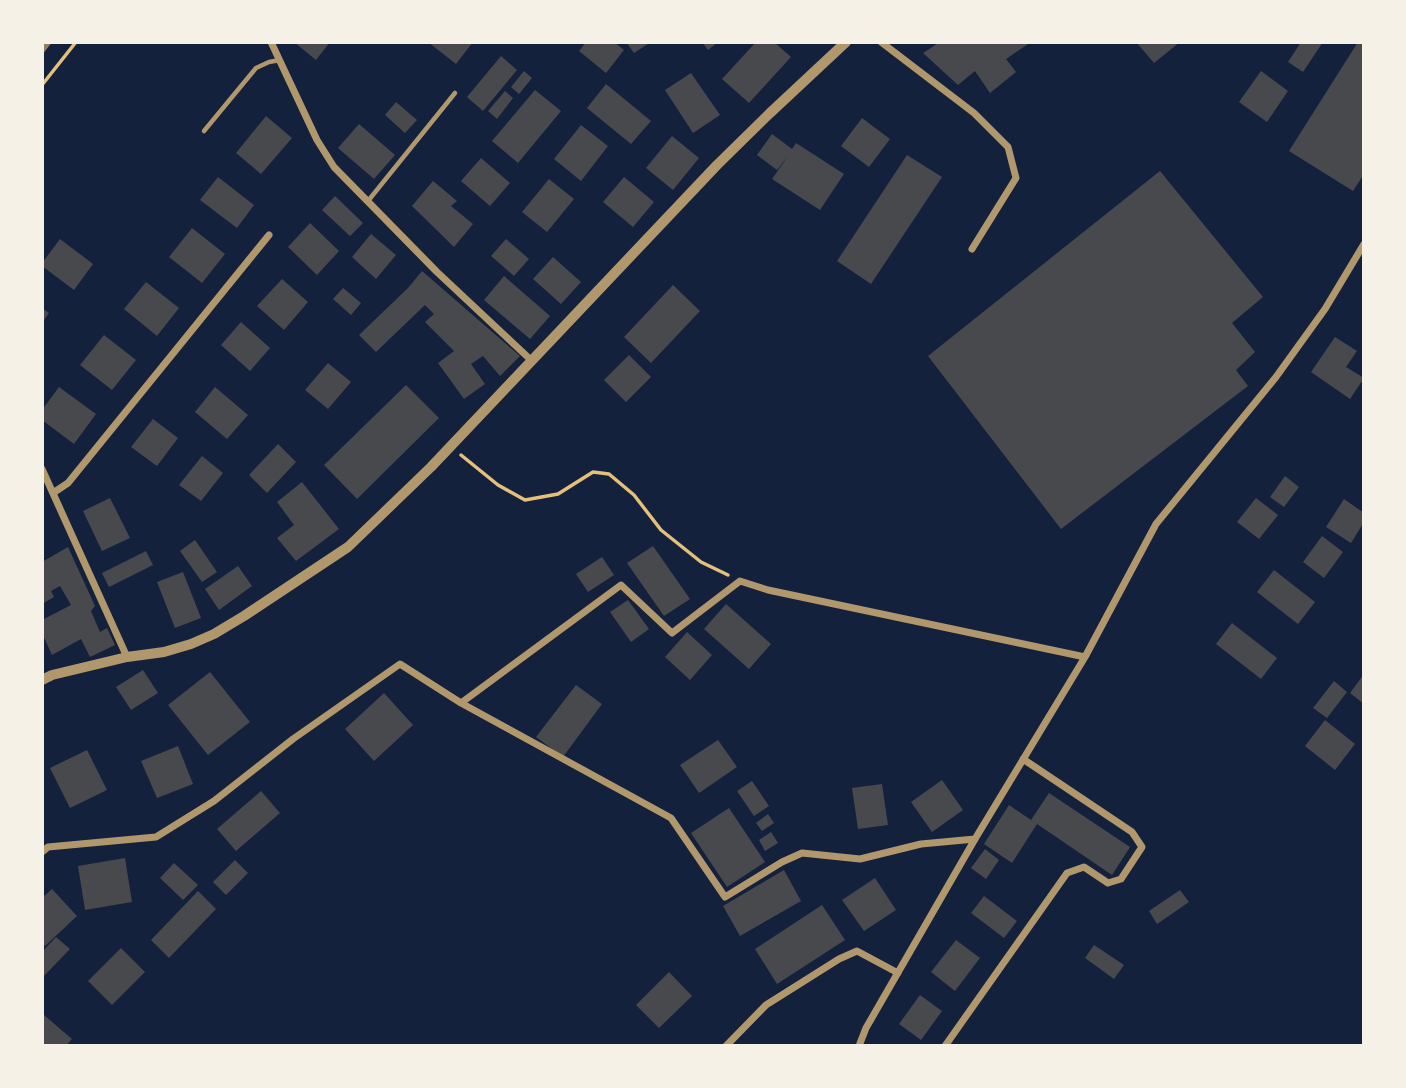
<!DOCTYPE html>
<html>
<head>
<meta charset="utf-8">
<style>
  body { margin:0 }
  #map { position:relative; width:1406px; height:1088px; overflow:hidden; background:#14213d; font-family:Jost,sans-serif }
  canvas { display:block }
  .frame { position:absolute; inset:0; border:44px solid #f6f1e7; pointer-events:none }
</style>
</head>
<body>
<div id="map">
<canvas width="1406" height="1088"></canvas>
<div class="frame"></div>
</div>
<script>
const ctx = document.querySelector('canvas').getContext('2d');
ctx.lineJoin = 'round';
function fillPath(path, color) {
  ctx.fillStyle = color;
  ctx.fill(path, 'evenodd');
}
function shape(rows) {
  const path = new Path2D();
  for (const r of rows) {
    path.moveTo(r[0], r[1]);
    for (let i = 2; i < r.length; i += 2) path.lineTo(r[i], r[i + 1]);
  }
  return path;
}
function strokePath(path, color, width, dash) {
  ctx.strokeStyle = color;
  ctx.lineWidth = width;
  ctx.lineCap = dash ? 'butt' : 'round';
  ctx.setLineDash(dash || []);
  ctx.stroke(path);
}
fillPath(shape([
  [294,42,330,42,316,60],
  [428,42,473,42,456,64],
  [586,42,614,42,624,50,606,73,579,51],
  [626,42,651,42,634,53],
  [702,42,718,42,708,50],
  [756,42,774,42,791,57,749,103,722,79],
  [940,42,1031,42,1006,59,1016,72,990,93,975,71,958,85,923,53],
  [1136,42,1180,42,1154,63],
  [1301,42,1323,42,1303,72,1288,62],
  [1358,42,1364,46,1364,174,1353,191,1289,151],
  [501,56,517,70,483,111,467,97],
  [524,71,532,78,519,94,511,87],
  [1261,71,1288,91,1267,122,1239,102],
  [691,73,720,115,693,133,665,90],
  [606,84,651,121,631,144,587,108],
  [535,90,561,111,518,163,492,141],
  [505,91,513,98,497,119,488,111],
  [396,102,417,120,405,133,385,115],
  [266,116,292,138,261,174,236,153],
  [862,118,890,139,869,167,841,146],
  [359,124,395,155,374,179,338,148],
  [581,125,608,146,581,181,554,159],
  [772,134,792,149,796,143,844,174,820,210,772,179,788,156,777,170,757,155],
  [672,136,699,158,673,190,646,168],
  [907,155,942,177,871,284,837,261],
  [481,158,510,183,490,206,461,181],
  [1160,171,1263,297,1232,323,1255,352,1236,370,1248,386,1061,529,928,356],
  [218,177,254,205,237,228,200,200],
  [624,177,654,202,633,227,603,202],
  [549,179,574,199,547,232,522,212],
  [433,181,457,201,451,206,473,224,454,247,412,206],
  [335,196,363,223,350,236,322,210],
  [310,223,339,251,317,275,288,247],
  [192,228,225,254,202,283,169,257],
  [371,234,396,255,376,279,352,257],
  [60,239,93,264,74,290,42,266,42,263],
  [506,239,529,259,514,276,491,256],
  [553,257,581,282,561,304,533,279],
  [422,271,520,356,500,376,483,356,471,364,485,384,464,399,438,363,454,351,425,322,434,314,425,305,376,352,359,335,408,288],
  [504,276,550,316,530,339,484,300],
  [282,279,308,302,284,330,257,306],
  [146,282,179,308,157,336,124,309],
  [673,285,700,311,651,363,624,337],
  [343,288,361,303,351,315,333,299],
  [42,308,49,313,42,323],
  [241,322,270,348,250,371,221,345],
  [104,335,136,360,112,390,80,365],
  [1335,337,1357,351,1346,367,1364,378,1350,399,1311,372],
  [629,355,651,377,626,402,604,380],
  [328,363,351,382,328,409,305,390],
  [406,385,439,418,357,499,324,465],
  [59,387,96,414,74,444,42,420,42,410],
  [215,387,248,415,227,439,195,412],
  [153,419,178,438,157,466,131,447],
  [278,444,296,462,267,493,249,475],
  [202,456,223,473,201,501,179,485],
  [1285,476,1299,487,1284,507,1270,497],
  [302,482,339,529,296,561,277,538,294,525,277,502],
  [110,498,130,538,102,551,83,511],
  [1256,498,1278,515,1259,539,1237,522],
  [1344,499,1364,513,1364,522,1351,543,1326,527],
  [1322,536,1343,552,1324,578,1303,562],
  [195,540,217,572,202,582,180,551],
  [653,546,690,599,664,616,627,563],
  [68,547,95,606,91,611,100,632,107,628,115,645,90,657,81,639,52,655,42,633,42,620,71,605,60,586,51,591,54,597,42,604,42,562],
  [146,551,153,565,109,587,102,573],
  [602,557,614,575,588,592,576,574],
  [238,566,252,586,219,610,205,589],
  [1274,570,1315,602,1298,624,1257,592],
  [183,572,201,618,175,628,157,582],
  [628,600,649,629,631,642,610,612],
  [726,604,771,644,749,669,704,629],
  [1232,623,1277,658,1261,679,1216,644],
  [687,632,712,655,690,680,665,657],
  [143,670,158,693,131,710,116,687],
  [210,672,250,722,208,755,168,705],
  [1364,674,1364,704,1350,693],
  [1334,681,1347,692,1327,718,1313,708],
  [576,685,602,704,563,757,536,737],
  [384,693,413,725,374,761,345,729],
  [1325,720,1355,744,1335,770,1305,746],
  [718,740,737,767,699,793,680,765],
  [178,746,193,784,157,798,141,761],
  [87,750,107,790,70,808,50,768],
  [942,780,963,810,932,832,911,802],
  [752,781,769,806,754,816,737,791],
  [882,784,888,825,858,829,852,788],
  [261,791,280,813,236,851,217,829],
  [1049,793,1130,847,1112,875,1037,824,1012,863,984,844,1009,805,1031,820],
  [729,808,765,862,727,887,691,833],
  [768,814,774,823,762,831,756,823],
  [771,832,778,843,765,851,759,840],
  [985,849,999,860,986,879,971,868],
  [125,858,132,902,85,910,78,866],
  [235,860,248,873,226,895,213,882],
  [174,863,198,885,183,900,160,878],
  [784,870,801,901,740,936,723,906],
  [875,878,896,910,864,931,842,900],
  [52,889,77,916,45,946,42,942,42,898],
  [1180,890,1189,902,1157,924,1149,911],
  [198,891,216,909,169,958,151,940],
  [984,896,1017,921,1004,938,971,913],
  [822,905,845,940,777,984,755,949],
  [56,937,70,949,42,978,42,952],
  [956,940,980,958,955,991,931,972],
  [1094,945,1124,965,1114,979,1085,958],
  [121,948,145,972,112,1005,88,981],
  [669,972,692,996,659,1028,636,1005],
  [920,995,942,1011,921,1040,899,1024],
  [44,1015,72,1039,66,1046,42,1046,42,1018]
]), '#48494c');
strokePath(shape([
  [42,85,76,42],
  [461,455,498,485,525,500,558,494,593,472,609,474,634,495,661,530,701,562,728,575]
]), '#e5c07b', 3.5);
strokePath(shape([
  [204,131,256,68,269,62,280,60],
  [368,201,455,93]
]), '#b1986c', 4.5);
strokePath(shape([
  [271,42,317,140,334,167,437,272,532,361],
  [881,42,974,113,1008,147,1016,178,972,249],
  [42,469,127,657],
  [53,493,68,483,269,235],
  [461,703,621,585,672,633,740,581,768,590,1085,657],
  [42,852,48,847,156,837,214,801,293,739,400,664,461,703,671,818,725,897,782,862,802,853,860,859,921,844,975,839],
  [726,1046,766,1005,839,959,857,951,898,973],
  [859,1046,866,1028,975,839,1085,657,1156,524,1276,377,1325,309,1364,244],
  [945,1046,1067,873,1084,867,1108,883,1121,879,1142,847,1132,832,1023,759]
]), '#b1986c', 7);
strokePath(shape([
  [42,680,52,675,127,657,164,652,191,644,214,634,244,616,348,547,431,467,717,165,769,114,846,42]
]), '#b1986c', 10);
strokePath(shape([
  [42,51,49,42]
]), '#918062', 5);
</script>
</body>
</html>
